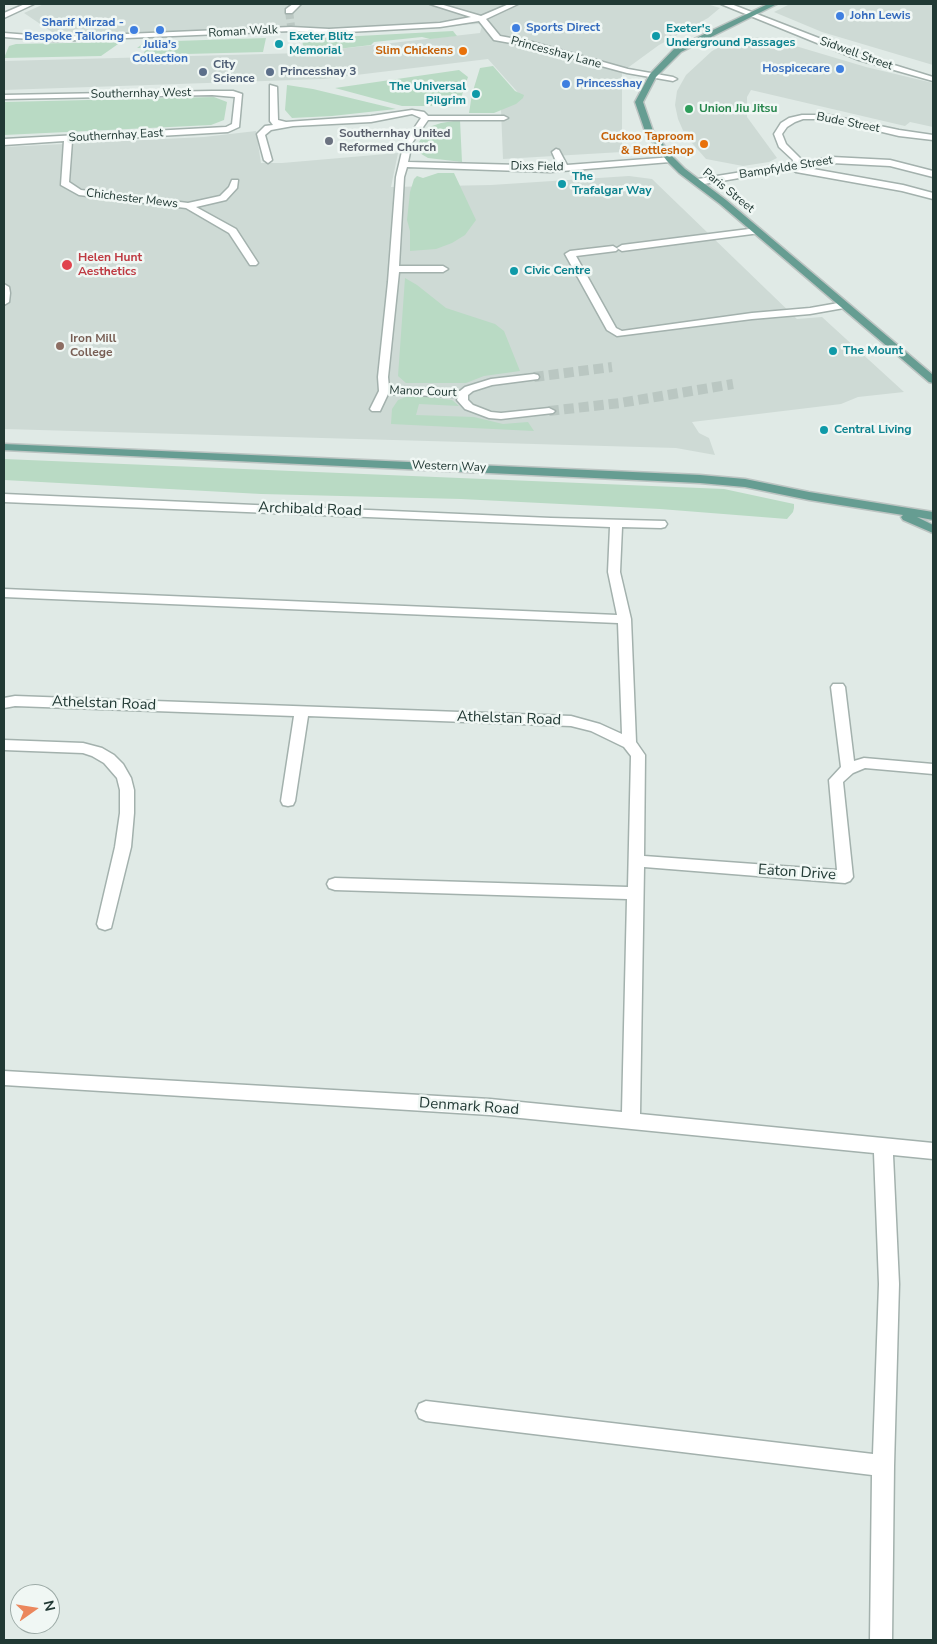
<!DOCTYPE html>
<html>
<head>
<meta charset="utf-8">
<style>
  body { margin:0 }
  #map { position:relative; width:937px; height:1644px; overflow:hidden; background:#e0eae6; font-family:"Nunito Sans",sans-serif }
  canvas { display:block }
  .frame { position:absolute; inset:0; border:5px solid #213934; pointer-events:none }
  .north { position:absolute; left:10px; top:1584px; width:50px; height:50px; box-sizing:border-box; background:#f0f7f4; border:1px solid #9daba7; border-radius:50%; rotate:77deg; font-size:14px; font-weight:700; line-height:20px; text-align:center; color:#213934 }
  .north::after { content:''; display:block; margin:auto; width:18px; height:22px; background:#eb875d; clip-path:polygon(50% 0,100% 100%,50% 72%,0 100%) }
</style>
</head>
<body>
<div id="map">
<canvas width="937" height="1644"></canvas>
<div class="frame"></div>
<div class="north">N</div>
</div>
<script>
const ctx = document.querySelector('canvas').getContext('2d');
ctx.lineJoin = 'round';
function fillPath(path, color) {
  ctx.fillStyle = color;
  ctx.fill(path, 'evenodd');
}
function shape(rows) {
  const path = new Path2D();
  for (const r of rows) {
    path.moveTo(r[0], r[1]);
    for (let i = 2; i < r.length; i += 2) path.lineTo(r[i], r[i + 1]);
  }
  return path;
}
function strokePath(path, color, width, dash) {
  ctx.strokeStyle = color;
  ctx.lineWidth = width;
  ctx.lineCap = dash ? 'butt' : 'round';
  ctx.setLineDash(dash || []);
  ctx.stroke(path);
}
function drawText(font, color, halo, rows, align = 'center') {
  ctx.font = font + ' "Nunito Sans",sans-serif';
  ctx.lineWidth = 5;
  ctx.setLineDash([]);
  ctx.textBaseline = 'middle';
  ctx.strokeStyle = halo;
  ctx.fillStyle = color;
  for (const [text, x, y, turn = 0] of rows) {
    ctx.save();
    ctx.translate(x, y);
    ctx.rotate((+turn || 0) * Math.PI / 180);
    ctx.textAlign = isNaN(turn) ? turn : align;
    if (halo) ctx.strokeText(text, 0, 0);
    ctx.fillText(text, 0, 0);
    ctx.restore();
  }
}
fillPath(shape([
  [44,4,707,4,720,8,708,18,659,45,622,72,622,152,503,159,501,110,522,97,488,59,323,79,4,90,4,61,303,53,480,33,482,26,479,24,317,30,304,27,195,31,185,33,58,36,24,13],
  [790,4,933,4,933,65,822,32,774,12],
  [750,37,772,39,866,67,933,83,933,127,910,122,905,126,751,90,747,97,747,117,777,158,769,162,743,166,706,159,685,135,678,119,675,105,677,91,686,75,712,51,737,38],
  [256,131,261,163,282,163,398,153,391,187,491,185,629,176,652,179,797,319,822,317,904,392,858,397,841,404,692,422,699,433,709,438,715,455,676,448,4,429,4,147,204,137]
]), '#cedad5');
fillPath(shape([
  [453,31,457,36,430,39,422,37,374,42,371,45,304,53,302,39],
  [266,38,263,52,147,55,144,53,146,48,137,48,145,42],
  [121,42,101,56,4,58,9,46,16,44],
  [493,66,515,91,524,95,523,98,516,104,494,113,469,113,472,94,480,68],
  [459,70,468,77,461,98,452,103,438,106,402,106,335,88],
  [287,85,313,89,396,109,332,116,292,118,285,110],
  [214,97,227,102,224,120,211,125,4,135,4,102],
  [460,120,462,162,428,158,418,152,417,145,429,127,441,123],
  [438,173,454,173,476,220,465,235,452,243,436,249,410,251,410,231,407,220,410,192,414,179,417,176,423,178],
  [405,278,417,285,446,308,495,324,504,331,520,371,484,376,466,383,406,383,398,376],
  [418,396,452,400,459,406,419,404,416,415,474,417,503,424,528,422,534,431,391,424,392,409,398,400,406,397],
  [4,459,724,489,794,504,794,508,793,512,787,519,660,509,461,499,261,494,4,480]
]), '#b9dac4');
strokePath(shape([
  [289,11,291,26]
]), '#bac7c2', 8, [8, 4]);
strokePath(shape([
  [534,377,612,367],
  [549,411,620,403,733,384]
]), '#bac7c2', 10, [10, 5]);
const minor = shape([
  [25,4,34,4,4,18,4,13,25,4],
  [293,4,301,4,292,13,286,13,286,9,293,4],
  [430,4,440,4,481,16,509,4,518,4,486,19,500,36,532,42,628,69,673,77,677,79,673,81,627,73,528,46,494,40,479,21,440,27,329,33,291,31,55,41,4,37,4,33,55,37,291,27,329,29,440,23,471,17,430,4],
  [721,4,731,4,865,56,933,77,933,81,859,60,721,4],
  [270,85,277,87,278,120,286,122,371,116,412,110,424,112,428,116,504,116,508,118,504,120,428,120,412,143,408,162,558,166,552,152,556,149,559,150,567,165,673,157,674,159,670,162,550,172,407,167,404,177,399,266,443,266,448,269,443,272,399,272,388,377,389,388,460,391,465,387,491,379,534,374,538,375,539,377,538,379,492,385,473,391,468,395,468,400,473,405,491,412,501,413,549,408,555,411,553,413,501,419,489,418,465,409,457,400,458,397,388,394,380,411,372,411,370,409,379,391,378,377,388,282,396,177,404,143,421,118,412,114,371,122,293,126,271,130,265,135,272,160,268,163,264,160,257,134,265,126,273,125,270,121,270,85],
  [212,91,233,91,242,94,239,127,228,132,72,141,69,182,81,190,188,203,220,196,229,187,232,180,238,180,237,188,226,200,196,207,236,229,258,263,256,265,250,265,229,233,186,208,79,195,61,185,64,141,4,145,4,139,226,127,232,124,235,97,212,95,4,99,4,95,212,91],
  [802,115,828,115,899,130,933,135,933,140,899,136,828,119,803,119,795,122,787,127,782,134,786,144,801,159,801,162,832,157,890,160,933,171,933,177,890,166,832,163,802,167,903,185,933,193,933,199,902,191,796,172,792,169,698,185,694,182,698,179,792,164,793,160,779,147,774,134,781,123,789,118,802,115],
  [757,228,760,229,760,233,622,251,617,248,622,245,757,228],
  [613,246,618,249,616,251,576,256,616,328,622,331,752,313,810,308,844,302,849,305,844,308,810,314,752,319,617,336,607,330,565,254,570,251,613,246],
  [4,284,9,287,10,293,9,302,4,305,4,284],
  [4,494,551,518,665,521,667,524,665,527,661,528,622,527,620,572,631,619,636,742,645,755,644,856,837,870,829,780,841,767,831,687,833,684,843,684,845,687,854,761,864,758,933,764,933,774,865,768,853,773,843,782,853,877,850,881,845,883,644,867,640,1114,933,1143,933,1159,893,1155,899,1284,894,1466,892,1640,870,1640,872,1475,426,1421,419,1418,416,1411,419,1404,426,1401,873,1454,879,1284,874,1153,490,1115,4,1085,4,1071,490,1099,622,1112,627,899,335,890,329,888,327,884,329,880,335,878,628,887,631,756,624,747,591,731,571,726,308,716,295,801,293,805,288,806,283,805,281,801,294,716,15,706,4,708,4,698,15,696,571,716,600,724,622,734,618,623,4,597,4,589,617,615,608,572,610,527,4,502,4,494],
  [4,740,83,743,102,748,114,755,123,764,131,778,134,790,134,813,131,847,111,928,105,930,99,928,97,924,115,847,120,813,120,790,117,778,104,763,92,756,83,753,4,750,4,740]
]);
const major = shape([
  [768,4,777,4,681,52,656,77,643,102,653,131,673,157,685,169,726,200,933,375,933,383,929,382,720,204,679,173,667,161,645,131,635,102,650,74,675,48,768,4],
  [4,444,700,475,745,479,809,492,933,512,933,520,917,517,933,525,933,533,903,520,901,517,903,515,809,500,745,487,700,483,4,450,4,444]
]);
strokePath(minor, '#a3b1ad', 3);
strokePath(major, '#bcc4c2', 3);
fillPath(minor, '#fff');
fillPath(major, '#669d92');
for (const [x, y, r, color] of [
  [840,16,5,"#3f7fe0"],
  [516,28,5,"#3f7fe0"],
  [134,30,5,"#3f7fe0"],
  [160,30,5,"#3f7fe0"],
  [656,36,5,"#0f9aa8"],
  [279,44,5,"#0f9aa8"],
  [463,51,5,"#e8710a"],
  [840,69,5,"#3f7fe0"],
  [203,72,5,"#5c6f8a"],
  [270,72,5,"#5c6f8a"],
  [566,84,5,"#3f7fe0"],
  [476,94,5,"#0f9aa8"],
  [689,109,5,"#2e9e5b"],
  [329,141,5,"#6b7280"],
  [704,144,5,"#e8710a"],
  [562,184,5,"#0f9aa8"],
  [67,265,6,"#e0444e"],
  [514,271,5,"#0f9aa8"],
  [60,346,5,"#8d6e63"],
  [833,351,5,"#0f9aa8"],
  [824,430,5,"#0f9aa8"]
]) {
  const dot = new Path2D();
  dot.arc(x, y, r, 0, 2 * Math.PI);
  ctx.fillStyle = color;
  ctx.fill(dot);
  strokePath(dot, '#f0f7f4', 2);
}
drawText('bold 12px', '#366cbe', '#f0f7f4', [
  ["John Lewis",850,16],
  ["Sharif Mirzad -",124,23,"right"],
  ["Bespoke Tailoring",124,37,"right"],
  ["Sports Direct",526,28],
  ["Julia's",160,45,"center"],
  ["Collection",160,59,"center"],
  ["Hospicecare",830,69,"right"],
  ["Princesshay",576,84]
], 'left');
drawText('bold 12px', '#0d838f', '#f0f7f4', [
  ["Exeter's",666,29],
  ["Underground Passages",666,43],
  ["Exeter Blitz",289,37],
  ["Memorial",289,51],
  ["The Universal",466,87,"right"],
  ["Pilgrim",466,101,"right"],
  ["The",572,177],
  ["Trafalgar Way",572,191],
  ["Civic Centre",524,271],
  ["The Mount",843,351],
  ["Central Living",834,430]
], 'left');
drawText('12px', '#213934', '#f0f7f4', [
  ["Roman Walk",243,32,-3],
  ["Princesshay Lane",556,53,15],
  ["Sidwell Street",856,54,20],
  ["Southernhay West",141,94,-1],
  ["Bude Street",848,123,11],
  ["Southernhay East",116,136,-3],
  ["Dixs Field",537,167,1],
  ["Bampfylde Street",786,168,-9],
  ["Paris Street",728,191,39],
  ["Chichester Mews",132,199,7],
  ["Manor Court",423,392,2],
  ["Western Way",449,467,2]
]);
drawText('bold 12px', '#c56008', '#f0f7f4', [
  ["Slim Chickens",453,51],
  ["Cuckoo Taproom",694,137],
  ["& Bottleshop",694,151]
], 'right');
drawText('bold 12px', '#4e5e75', '#f0f7f4', [
  ["City",213,65],
  ["Science",213,79],
  ["Princesshay 3",280,72]
], 'left');
drawText('bold 12px', '#27864d', '#f0f7f4', [
  ["Union Jiu Jitsu",699,109]
], 'left');
drawText('bold 12px', '#5b616d', '#f0f7f4', [
  ["Southernhay United",339,134],
  ["Reformed Church",339,148]
], 'left');
drawText('bold 12px', '#be3a42', '#f0f7f4', [
  ["Helen Hunt",78,258],
  ["Aesthetics",78,272]
], 'left');
drawText('bold 12px', '#785e54', '#f0f7f4', [
  ["Iron Mill",70,339],
  ["College",70,353]
], 'left');
drawText('15px', '#213934', '#f0f7f4', [
  ["Archibald Road",310,510,2],
  ["Athelstan Road",104,704,2],
  ["Athelstan Road",509,719,2],
  ["Eaton Drive",797,873,4],
  ["Denmark Road",469,1107,4]
]);
</script>
</body>
</html>
